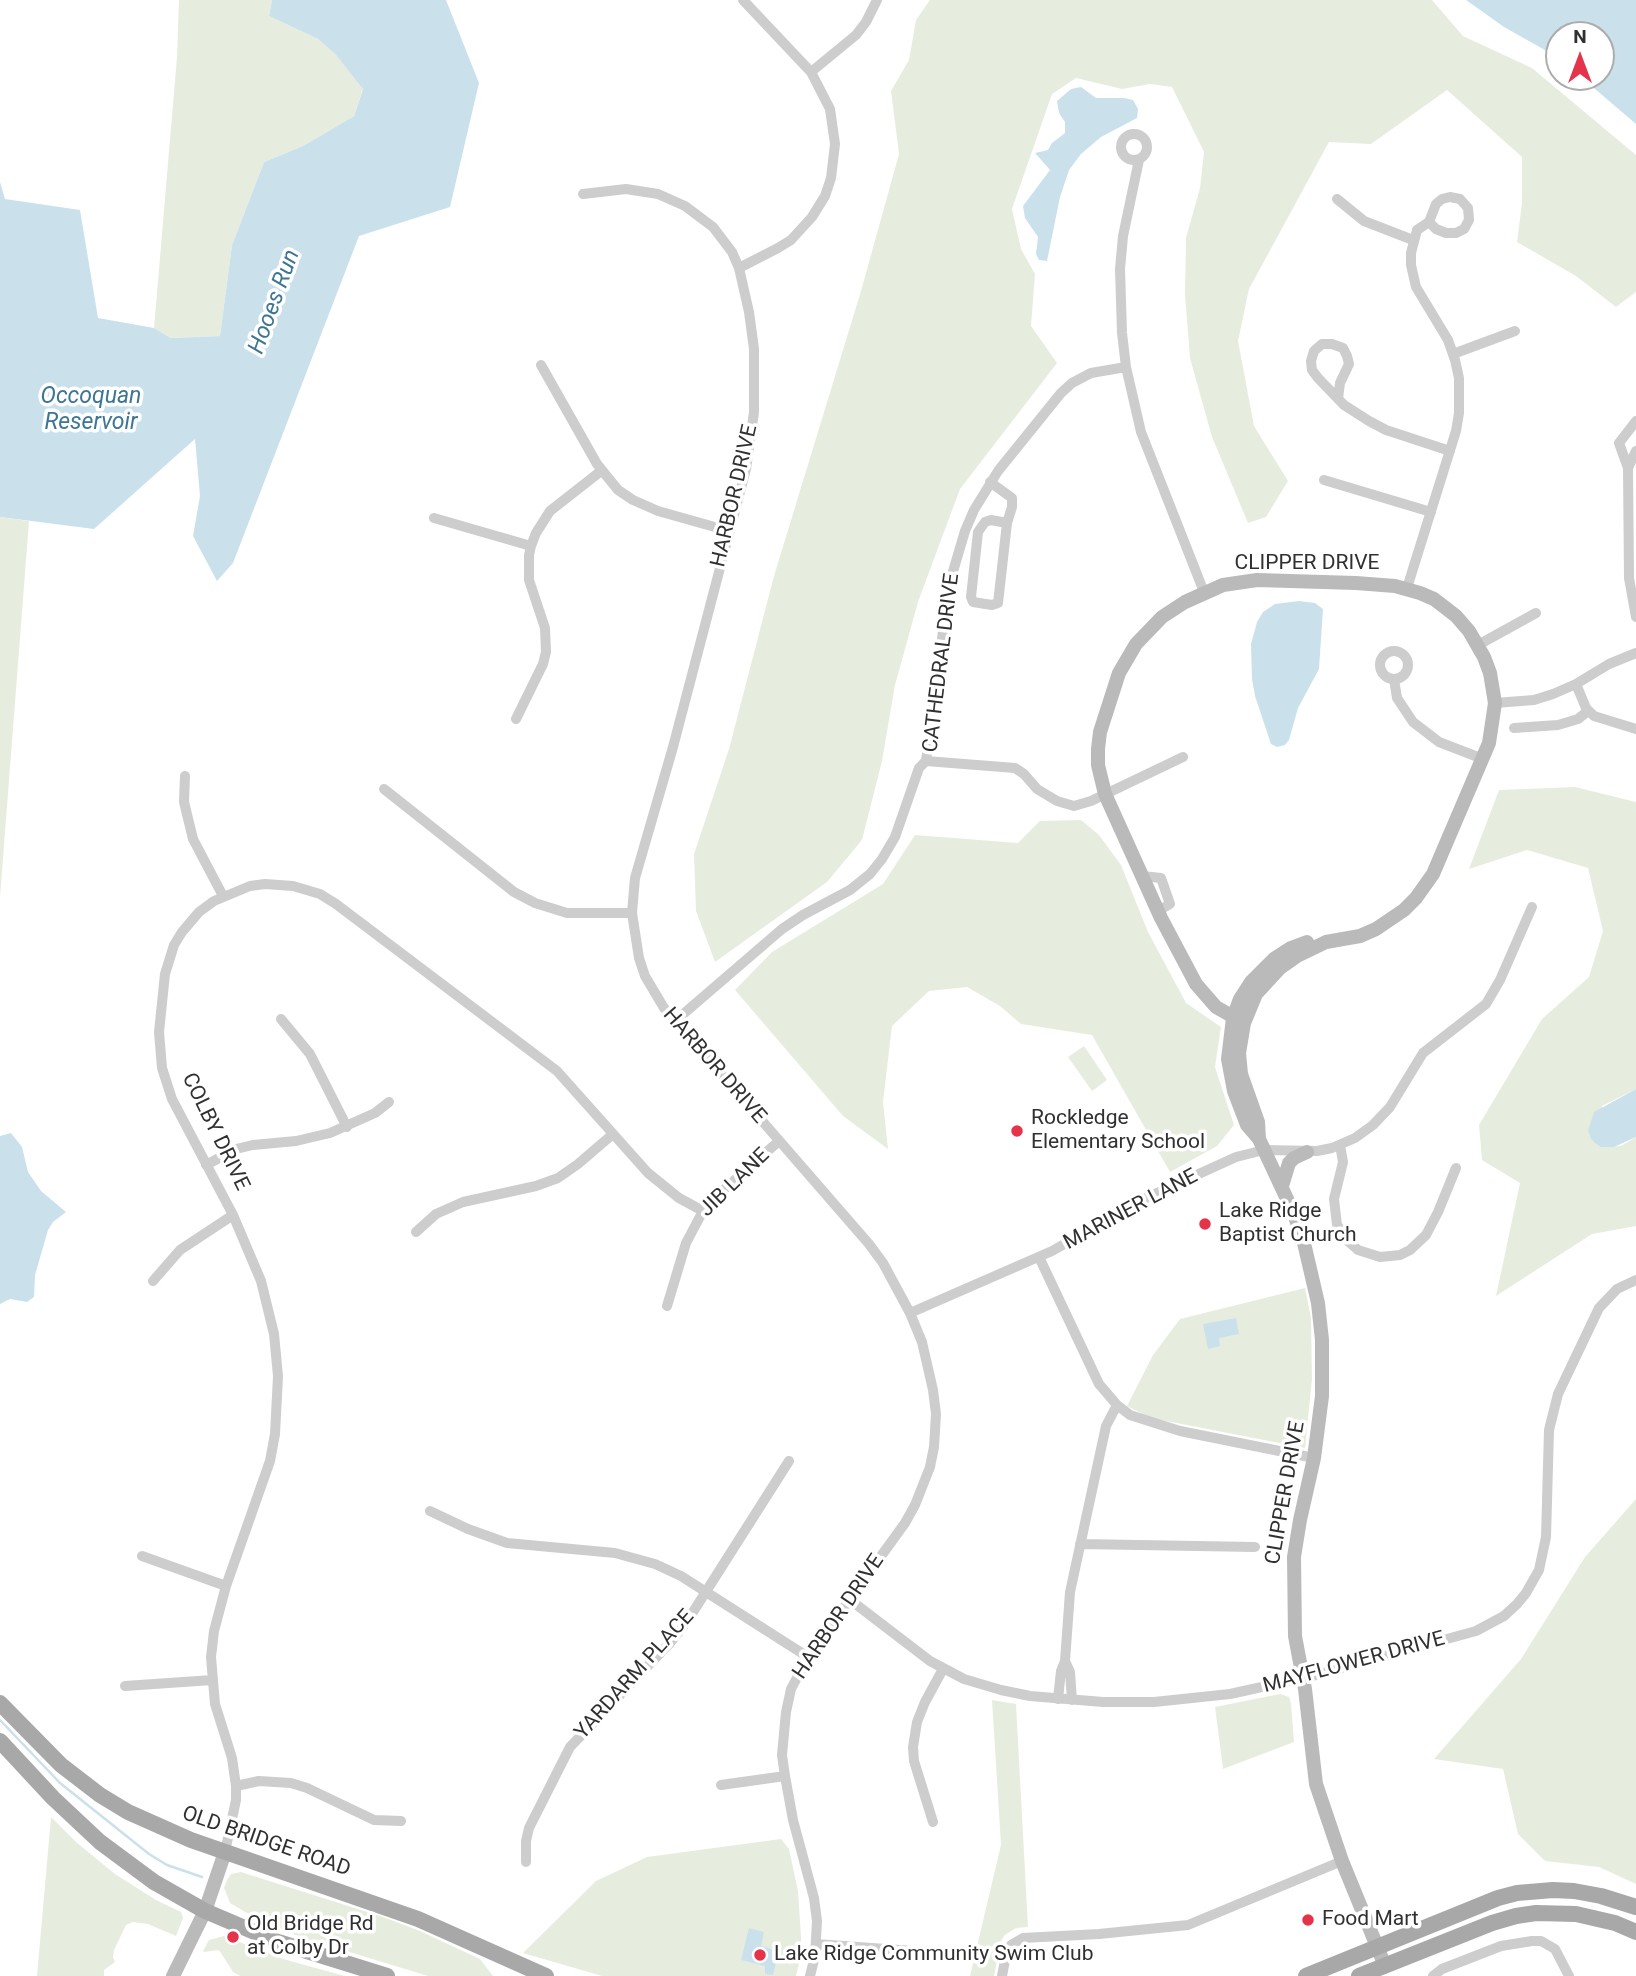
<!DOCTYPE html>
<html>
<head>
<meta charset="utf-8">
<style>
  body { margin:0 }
  #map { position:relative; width:1636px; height:1976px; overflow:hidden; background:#fff; font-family:Roboto,sans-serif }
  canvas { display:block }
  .north { position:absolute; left:1545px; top:21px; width:70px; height:70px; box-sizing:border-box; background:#fff; border:2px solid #acacac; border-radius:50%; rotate:0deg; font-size:19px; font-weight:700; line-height:28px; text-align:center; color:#303030 }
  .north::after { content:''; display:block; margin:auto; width:24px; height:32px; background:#e53349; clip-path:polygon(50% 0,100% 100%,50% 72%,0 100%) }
</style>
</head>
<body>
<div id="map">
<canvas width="1636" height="1976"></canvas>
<div class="north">N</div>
</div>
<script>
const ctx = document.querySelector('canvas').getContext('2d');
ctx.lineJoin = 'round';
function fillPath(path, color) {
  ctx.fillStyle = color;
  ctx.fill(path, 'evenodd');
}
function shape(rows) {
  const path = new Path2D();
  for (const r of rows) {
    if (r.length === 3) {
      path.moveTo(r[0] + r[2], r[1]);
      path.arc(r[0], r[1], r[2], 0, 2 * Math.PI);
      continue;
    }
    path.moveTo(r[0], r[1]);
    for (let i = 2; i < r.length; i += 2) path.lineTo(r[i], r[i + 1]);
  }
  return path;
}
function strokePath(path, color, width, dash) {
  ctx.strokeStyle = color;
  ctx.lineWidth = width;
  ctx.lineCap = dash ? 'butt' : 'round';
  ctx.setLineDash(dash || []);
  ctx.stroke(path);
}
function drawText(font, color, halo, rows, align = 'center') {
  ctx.font = font + ' Roboto,sans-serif';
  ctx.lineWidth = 7;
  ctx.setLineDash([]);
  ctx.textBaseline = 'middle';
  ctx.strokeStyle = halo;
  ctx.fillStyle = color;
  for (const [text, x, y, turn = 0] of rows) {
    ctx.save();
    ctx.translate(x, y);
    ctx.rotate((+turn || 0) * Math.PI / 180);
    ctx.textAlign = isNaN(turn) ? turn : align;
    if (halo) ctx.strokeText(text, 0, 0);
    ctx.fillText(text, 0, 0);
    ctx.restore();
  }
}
fillPath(shape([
  [179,0,272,0,269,16,318,39,336,55,363,88,354,116,303,146,264,162,232,245,220,336,171,338,154,328,177,57],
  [930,0,1432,0,1463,36,1532,68,1636,155,1636,292,1616,307,1576,276,1517,242,1522,203,1522,157,1447,90,1371,144,1329,142,1249,289,1238,341,1254,426,1288,481,1266,517,1248,523,1212,437,1190,358,1185,295,1186,238,1200,188,1204,152,1172,87,1150,84,1122,89,1076,78,1052,94,1012,209,1021,249,1035,274,1031,326,1057,363,960,489,918,602,895,685,882,761,862,840,827,882,715,962,696,911,694,854,729,749,774,576,861,291,899,154,891,91,909,60,916,20],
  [0,517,29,521,0,897],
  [1575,787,1636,802,1636,1089,1602,1106,1601,1147,1621,1146,1636,1137,1636,1226,1592,1234,1496,1296,1520,1183,1482,1160,1479,1125,1542,1019,1589,977,1603,931,1588,868,1527,850,1469,869,1499,790],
  [1081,820,1099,835,1121,865,1148,932,1186,1003,1221,1027,1215,1067,1234,1125,1217,1146,1170,1172,1092,1035,1021,1024,1000,1006,967,987,929,991,892,1026,883,1102,888,1149,843,1116,735,990,772,952,883,884,915,835,1018,843,1040,821],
  [1084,1046,1107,1080,1092,1091,1068,1057],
  [1305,1288,1311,1318,1312,1379,1305,1448,1151,1418,1127,1406,1153,1355,1180,1319],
  [1636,1499,1636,1884,1599,1867,1545,1861,1518,1834,1503,1769,1434,1759,1521,1659,1585,1557],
  [1280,1694,1289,1697,1291,1703,1294,1742,1223,1769,1215,1707],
  [992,1700,1016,1704,1028,1927,1016,1928,1005,1935,1001,1941,994,1976,970,1976,1001,1845],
  [51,1817,76,1842,115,1874,156,1900,181,1912,183,1918,176,1936,148,1924,133,1922,126,1925,114,1950,113,1957,115,1962,104,1970,104,1976,37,1976],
  [781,1839,789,1849,798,1891,802,1952,796,1976,602,1976,523,1953,596,1881,647,1857],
  [241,1872,383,1917,420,1931,480,1959,493,1976,428,1976,300,1937,252,1916,230,1903,224,1888,227,1880,231,1874],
  [224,1936,283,1959,345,1976,240,1976,233,1972,219,1950,204,1952,203,1951,209,1940]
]), '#e7edde');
fillPath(shape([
  [272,0,446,0,479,83,450,207,359,236,233,563,217,581,193,536,200,496,195,439,94,529,0,517,0,182,5,199,80,210,98,318,154,328,171,338,220,336,232,245,264,162,303,146,354,116,363,89,336,55,318,39,269,16],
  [1466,0,1636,0,1636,124,1581,77,1601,77,1601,35,1559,35,1559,58,1504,27],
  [1081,87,1096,98,1124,98,1133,100,1138,109,1137,118,1101,137,1081,154,1069,170,1060,197,1047,261,1039,260,1036,254,1038,237,1025,218,1023,206,1050,170,1035,153,1048,150,1052,143,1065,133,1065,122,1059,113,1057,101,1071,89],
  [1299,601,1315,603,1323,609,1319,669,1298,708,1289,740,1285,745,1277,747,1271,744,1255,696,1252,679,1251,644,1257,622,1263,612,1275,604],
  [1636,1089,1636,1137,1614,1147,1601,1147,1595,1143,1591,1139,1588,1130,1594,1112],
  [11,1133,22,1147,28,1172,41,1191,66,1212,53,1222,48,1230,35,1275,34,1297,27,1302,10,1299,0,1304,0,1136],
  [1236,1318,1239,1334,1219,1338,1220,1346,1208,1349,1203,1324],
  [749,1928,764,1932,761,1946,779,1951,773,1975,765,1974,765,1966,741,1960]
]), '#cae1ec');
strokePath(shape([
  [0,1720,60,1783,149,1854,167,1865,202,1877]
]), '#cae1ec', 2.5);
strokePath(shape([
  [811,72,856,35,866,22,877,0],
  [1134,147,13],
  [1139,160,1123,236,1120,269,1122,333,1126,367,1141,432,1204,592],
  [583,194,626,189,658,194,685,206,713,227,732,252,739,268,749,312,754,349,754,412,746,469,673,747,635,878,632,913,639,958,645,976,664,1008,869,1244,883,1263,910,1313,922,1342,933,1390,936,1414,934,1447,930,1467,915,1505,905,1523,808,1657,791,1689,786,1712,782,1755,785,1776,793,1820,814,1898,817,1921,815,1956,810,1976],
  [1337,199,1364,221,1413,240],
  [739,268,778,248,791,240,812,217,825,196,831,178,835,144,830,109,811,72,743,0],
  [1453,354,1515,331],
  [541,365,597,464,618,490,633,500,658,511,729,531],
  [1338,399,1340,383,1349,364,1347,356,1343,348,1332,344,1322,344,1314,351,1311,361,1312,370,1318,378,1344,405,1369,421,1386,430,1450,451],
  [1636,421,1619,443,1628,468,1636,451],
  [1628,468,1629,578,1636,617],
  [1324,480,1431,512],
  [990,482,1012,498,1012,507,1007,523,998,603,992,605,973,602,971,597,978,532,985,522,991,520,1007,523],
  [434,518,531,546],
  [1407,588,1456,431,1459,413,1459,378,1455,360,1448,340,1416,287,1411,265,1411,253,1417,230,1429,222,1436,204,1442,199,1450,197,1460,199,1468,208,1469,220,1464,229,1456,233,1446,233,1436,229,1429,222],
  [1478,645,1536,613],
  [1394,665,14],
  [1394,679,1397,698,1413,722,1439,742,1483,759],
  [1576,684,1586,708,1594,716,1636,729],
  [1495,703,1534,700,1553,694,1576,684,1609,664,1636,653],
  [516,719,543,664,546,652,545,628,529,580,529,555,531,546,536,533,550,511,601,471],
  [1514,728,1558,725,1578,719,1588,711],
  [926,761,949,585,965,531,974,510,998,471,1061,393,1072,383,1091,373,1126,367],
  [926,761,1015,768,1024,774,1037,789,1057,801,1074,806,1091,801,1183,757],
  [185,776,184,802,193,839,223,896],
  [384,789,514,892,535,903,567,913,632,913],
  [1142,876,1161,878,1170,904,1158,911],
  [281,1019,310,1054,347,1127],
  [674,1022,782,929,803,915,850,890,870,874,882,859,895,837,919,768,926,761],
  [1340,1145,1343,1162,1334,1199,1337,1225,1349,1242,1358,1250,1380,1257,1400,1255,1410,1250,1426,1235,1438,1212,1456,1168],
  [206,1165,236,1149,253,1145,296,1141,330,1133,375,1113,389,1102],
  [416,1232,436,1214,463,1202,536,1186,558,1178,578,1164,613,1134],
  [1039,1257,1099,1384,1117,1405,1130,1415,1180,1431,1314,1458],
  [153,1281,180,1250,233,1215],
  [667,1306,686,1243,703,1211,720,1193,779,1141],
  [910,1313,1052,1251,1146,1198,1236,1157,1264,1150,1317,1151,1332,1148,1355,1138,1373,1125,1390,1107,1423,1053,1486,1004,1500,980,1532,907],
  [430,1511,468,1529,507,1543,615,1553,655,1564,681,1576,808,1657],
  [1080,1544,1255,1547],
  [142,1556,226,1586],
  [849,1599,930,1661,964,1679,1001,1690,1030,1696,1103,1702,1154,1702,1230,1694,1316,1675,1476,1631,1504,1616,1517,1604,1526,1593,1539,1570,1546,1537,1549,1430,1558,1394,1599,1308,1617,1289,1636,1280],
  [1065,1661,1070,1672,1072,1700],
  [125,1686,212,1680],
  [1058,1699,1061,1671,1065,1661,1070,1592,1106,1426,1117,1405],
  [721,1785,785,1776],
  [236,1786,259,1781,291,1783,307,1788,374,1820,401,1821],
  [933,1822,914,1761,913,1747,917,1722,925,1702,943,1669],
  [225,1852,236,1800,236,1786,232,1758,215,1704,211,1657,214,1631,226,1586,270,1461,275,1434,278,1376,274,1334,261,1281,233,1215,172,1099,162,1068,159,1032,165,974,174,945,182,932,199,912,214,901,250,886,265,884,293,886,320,894,336,904,557,1071,648,1173,679,1198,703,1211],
  [526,1862,526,1841,529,1828,570,1747,670,1643,686,1623,789,1461],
  [816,1944,914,1951],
  [1002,1976,1007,1950,1011,1945,1023,1938,1099,1934,1188,1925,1342,1861],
  [1433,1976,1442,1969,1501,1946,1532,1941,1541,1941,1555,1949,1569,1976]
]), '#cdcdcd', 10);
strokePath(shape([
  [1307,942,1291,948,1274,959,1251,982,1240,999,1233,1018,1228,1059,1234,1091,1247,1125,1259,1139,1294,1214,1304,1243,1318,1303,1322,1340,1322,1396,1314,1458,1300,1520,1294,1557,1295,1636,1305,1689,1316,1784,1342,1861,1385,1966],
  [1244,1023,1216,1007,1196,984,1161,918,1105,794,1098,765,1098,749,1100,732,1119,673,1136,644,1162,617,1185,602,1223,585,1257,580,1356,583,1395,586,1420,593,1434,599,1456,616,1469,631,1484,657,1490,673,1495,703,1489,743,1433,874,1416,898,1404,910,1376,929,1360,936,1326,942,1297,956,1280,968,1256,994,1244,1023,1239,1053,1241,1074,1258,1122,1259,1139],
  [1282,1186,1289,1163,1294,1158,1307,1152],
  [173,1976,205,1911,225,1852]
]), '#bababa', 14);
strokePath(shape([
  [0,1703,61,1765,100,1795,128,1812,191,1840,418,1919,546,1976],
  [0,1741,53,1798,100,1842,154,1882,205,1911,278,1942,387,1976],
  [1306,1976,1498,1898,1517,1893,1553,1890,1574,1891,1601,1896,1636,1907],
  [1359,1976,1492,1923,1516,1916,1536,1913,1576,1914,1615,1923,1636,1932]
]), '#a8a8a8', 16);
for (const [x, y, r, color] of [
  [1017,1131,7,"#e53349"],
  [1205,1224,7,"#e53349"],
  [1308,1920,7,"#e53349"],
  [233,1937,7,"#e53349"],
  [760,1955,7,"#e53349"]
]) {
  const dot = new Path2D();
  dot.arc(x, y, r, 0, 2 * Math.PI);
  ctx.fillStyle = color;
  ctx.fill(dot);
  strokePath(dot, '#fff', 2.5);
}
drawText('21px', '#303030', '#fff', [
  ["HARBOR DRIVE",735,496,-77],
  ["CLIPPER DRIVE",1307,564],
  ["CATHEDRAL DRIVE",942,663,-83],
  ["HARBOR DRIVE",714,1066,49],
  ["COLBY DRIVE",215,1132,64],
  ["JIB LANE",735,1183,-44],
  ["MARINER LANE",1131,1210,-28],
  ["CLIPPER DRIVE",1286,1493,-80],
  ["HARBOR DRIVE",839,1617,-56],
  ["MAYFLOWER DRIVE",1354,1663,-15],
  ["YARDARM PLACE",635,1675,-48],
  ["OLD BRIDGE ROAD",266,1842,19]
]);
drawText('21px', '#303030', '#fff', [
  ["Rockledge",1031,1119],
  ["Elementary School",1031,1143],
  ["Lake Ridge",1219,1212],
  ["Baptist Church",1219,1236],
  ["Food Mart",1322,1920],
  ["Old Bridge Rd",247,1925],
  ["at Colby Dr",247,1949],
  ["Lake Ridge Community Swim Club",774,1955]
], 'left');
drawText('italic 23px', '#3d7593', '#fff', [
  ["Hooes Run",275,302,-70],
  ["Occoquan",91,397],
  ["Reservoir",91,423]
]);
</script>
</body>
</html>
